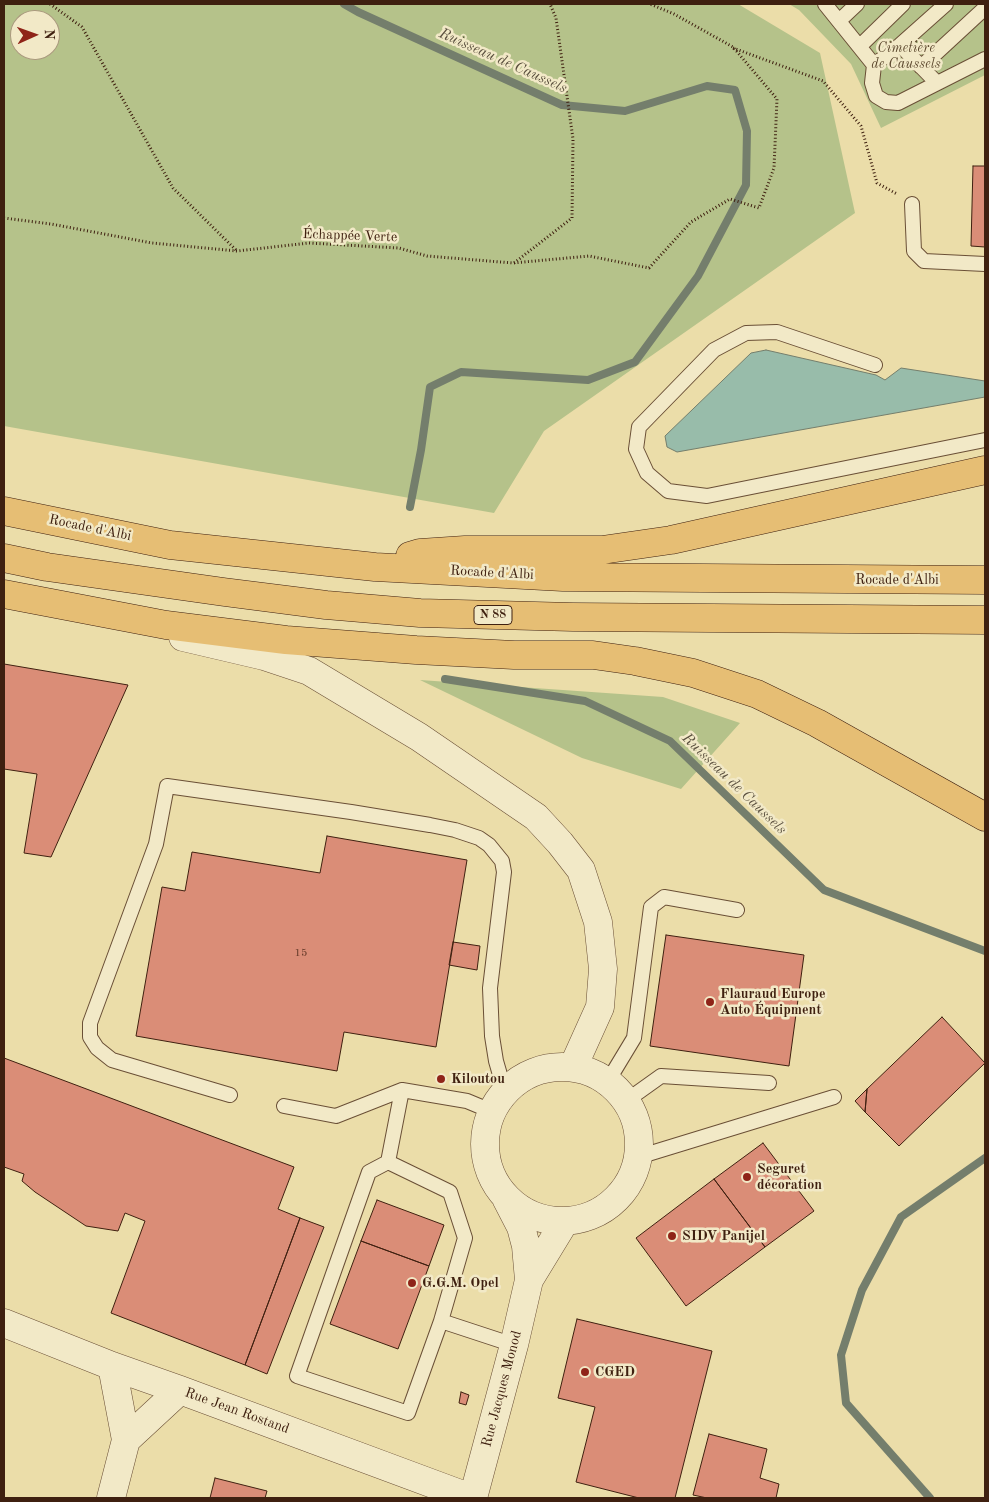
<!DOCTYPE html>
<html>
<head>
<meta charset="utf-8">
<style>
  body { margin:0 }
  #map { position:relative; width:989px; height:1502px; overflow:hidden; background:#ebdda9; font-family:"Old Standard TT",serif }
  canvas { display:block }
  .frame { position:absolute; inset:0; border:5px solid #3f2010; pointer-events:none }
  .north { position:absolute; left:10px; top:10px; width:50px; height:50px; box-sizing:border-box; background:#f2e9c7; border:1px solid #aa997e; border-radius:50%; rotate:88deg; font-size:14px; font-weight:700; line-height:20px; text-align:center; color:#3f2010 }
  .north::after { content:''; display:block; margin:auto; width:18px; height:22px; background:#8f2418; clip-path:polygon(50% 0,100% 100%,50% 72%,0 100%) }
</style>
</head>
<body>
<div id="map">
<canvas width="989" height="1502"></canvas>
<div class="frame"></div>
<div class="north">N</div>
</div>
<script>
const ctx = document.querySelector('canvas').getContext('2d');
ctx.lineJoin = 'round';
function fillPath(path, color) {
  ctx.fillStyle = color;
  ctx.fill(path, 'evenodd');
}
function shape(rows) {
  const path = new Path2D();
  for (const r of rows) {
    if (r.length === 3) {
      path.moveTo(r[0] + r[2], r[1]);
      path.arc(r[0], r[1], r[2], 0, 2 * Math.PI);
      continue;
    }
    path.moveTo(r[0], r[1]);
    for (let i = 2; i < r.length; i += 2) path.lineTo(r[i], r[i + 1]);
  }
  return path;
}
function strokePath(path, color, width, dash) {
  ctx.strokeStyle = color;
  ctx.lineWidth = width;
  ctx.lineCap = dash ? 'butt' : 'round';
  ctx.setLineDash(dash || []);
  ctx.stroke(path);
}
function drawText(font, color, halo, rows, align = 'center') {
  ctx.font = font + ' "Old Standard TT",serif';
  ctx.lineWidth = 5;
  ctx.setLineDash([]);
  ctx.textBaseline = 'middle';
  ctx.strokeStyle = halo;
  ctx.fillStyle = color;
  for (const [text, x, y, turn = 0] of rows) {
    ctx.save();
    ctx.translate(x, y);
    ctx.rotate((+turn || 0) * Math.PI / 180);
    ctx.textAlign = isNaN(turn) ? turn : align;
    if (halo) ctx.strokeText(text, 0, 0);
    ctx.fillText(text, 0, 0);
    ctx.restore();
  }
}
fillPath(shape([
  [4,4,738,4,820,53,855,213,544,431,494,513,4,426],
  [20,20,50,20,50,50,20,50],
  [789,4,985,4,985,75,881,128,851,64,799,10],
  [420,680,663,697,740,723,681,789,582,758]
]), '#b5c28a');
const water = shape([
  [766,350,876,375,885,380,901,368,985,381,985,397,677,452,667,447,665,436,751,353,766,350]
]);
fillPath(water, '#98bcaa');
strokePath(water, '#747e6c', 1);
strokePath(shape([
  [344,4,358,12,562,105,625,111,707,86,735,90,747,131,746,185,698,276,635,362,588,380,461,372,430,387,421,450,410,507],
  [445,679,585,701,670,741,824,890,985,951],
  [930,1498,846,1403,841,1355,862,1290,901,1217,985,1158]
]), '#747e6c', 8);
const building = shape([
  [973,166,985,166,985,247,971,246,973,166],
  [4,664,128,685,51,857,24,853,37,774,4,769,4,664],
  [327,836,467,860,436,1047,344,1032,337,1071,136,1036,162,887,185,891,192,852,320,873,327,836],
  [666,935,804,955,789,1066,650,1046,666,935],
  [453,942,480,946,477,970,449,965,453,942],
  [942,1017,985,1063,899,1146,865,1112,867,1089,942,1017],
  [4,1058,294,1167,278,1209,300,1218,245,1365,111,1313,145,1221,125,1213,118,1231,86,1226,35,1192,22,1181,24,1174,4,1167,4,1058],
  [867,1089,865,1112,855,1101,867,1089],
  [763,1143,814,1211,765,1247,714,1179,763,1143],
  [714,1179,765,1247,686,1306,636,1238,714,1179],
  [377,1200,444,1225,429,1266,361,1241,377,1200],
  [300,1218,324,1227,267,1374,245,1365,300,1218],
  [361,1241,429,1266,398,1349,330,1324,361,1241],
  [577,1319,712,1351,675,1498,639,1498,576,1482,595,1407,558,1398,577,1319],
  [461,1392,469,1395,466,1405,459,1403,461,1392],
  [709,1434,767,1449,760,1478,779,1484,776,1498,707,1498,693,1495,709,1434],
  [215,1478,267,1491,265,1498,210,1498,215,1478]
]);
fillPath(building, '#da8d77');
strokePath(building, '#3f2010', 1);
const lane = shape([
  [825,4,874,65,872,83,876,96,886,102,898,103,985,59],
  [839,21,857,4],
  [900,45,937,83],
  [860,46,903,4],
  [874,65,900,45,946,4],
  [921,67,985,8],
  [912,204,914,251,924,261,985,264],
  [875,365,777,332,746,333,714,350,639,427,636,449,647,473,668,491,707,496,985,440],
  [608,1081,634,1038,651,907,664,897,737,910],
  [230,1095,112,1060,97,1048,90,1037,90,1023,156,844,167,786,351,812,430,825,455,830,479,838,489,845,502,861,504,872,490,988,492,1036,496,1061,505,1092],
  [626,1101,661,1076,769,1083],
  [284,1106,336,1116,402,1090,467,1101,491,1111],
  [638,1157,834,1097],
  [388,1162,402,1090],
  [441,1321,465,1238,450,1192,388,1162,369,1172,297,1376,408,1413,441,1321,514,1345]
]);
const street = shape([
  [183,637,264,656,309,671,419,737,536,817,560,843,581,870,598,922,603,969,600,1007,573,1067],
  [562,1144,77],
  [506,1198,521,1227,526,1246,529,1280],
  [4,1323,112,1366,180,1390,471,1498],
  [126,1440,180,1390],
  [111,1498,126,1440,112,1366],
  [473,1498,514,1345,529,1280,565,1221]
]);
const highway = shape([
  [4,511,170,545,375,567,563,577,985,580],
  [410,556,420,553,465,550,602,550,671,540,985,470],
  [4,558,47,567,224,592,326,605,420,613,573,617,985,620],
  [4,594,166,625,286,640,416,650,514,655,593,655,635,661,693,673,757,694,817,723,985,817]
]);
strokePath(lane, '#6a4f36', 16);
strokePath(street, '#6a4f36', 29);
strokePath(highway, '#3f2010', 29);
strokePath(shape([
  [50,4,82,27,173,188,236,250],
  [733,48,823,81,861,126,877,183,897,194],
  [4,218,51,224,152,243,237,251,309,243,399,248,427,256,513,263,589,256,649,268,691,222,730,199,759,208,774,168,777,99,733,47,674,14,650,4],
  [514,263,572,218,573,139,556,18,550,4]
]), '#3f2010', 3, [1, 2.5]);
strokePath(lane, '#f2e9c7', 14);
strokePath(street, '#f2e9c7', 28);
strokePath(highway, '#e6be74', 28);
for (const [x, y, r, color] of [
  [710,1002,5,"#8f2418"],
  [441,1079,5,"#8f2418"],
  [747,1177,5,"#8f2418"],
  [672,1236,5,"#8f2418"],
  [412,1283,5,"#8f2418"],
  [585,1372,5,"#8f2418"]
]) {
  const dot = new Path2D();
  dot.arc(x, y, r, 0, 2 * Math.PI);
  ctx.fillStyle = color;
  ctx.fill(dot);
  strokePath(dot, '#f2e9c7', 2);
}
drawText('11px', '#663b2a', null, [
  ["15",301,953]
]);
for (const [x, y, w] of [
  [493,615,38]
]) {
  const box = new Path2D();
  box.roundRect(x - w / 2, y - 9.5, w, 19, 4);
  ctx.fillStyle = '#f2e9c7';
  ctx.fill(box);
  strokePath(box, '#3f2010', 1);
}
drawText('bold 12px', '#3f2010', null, [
  ["N 88",493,615]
]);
drawText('italic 14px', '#5c482e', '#f2e9c7', [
  ["Cimetière",906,48],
  ["de Caussels",906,64]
]);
drawText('14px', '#3f2010', '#f2e9c7', [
  ["Échappée Verte",350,236,2],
  ["Rocade d'Albi",90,528,12],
  ["Rocade d'Albi",492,573,3],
  ["Rocade d'Albi",897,580],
  ["Rue Jacques Monod",502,1389,-75],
  ["Rue Jean Rostand",237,1411,20]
]);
drawText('bold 14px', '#3f2010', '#f2e9c7', [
  ["Flauraud Europe",720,994],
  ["Auto Équipment",720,1010],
  ["Kiloutou",451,1079],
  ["Seguret",757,1169],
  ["décoration",757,1185],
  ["SIDV Panijel",682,1236],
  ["G.G.M. Opel",422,1283],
  ["CGED",595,1372]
], 'left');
drawText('italic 15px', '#5a4f3e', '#f2e9c7', [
  ["Ruisseau de Caussels",503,61,24],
  ["Ruisseau de Caussels",734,784,44]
]);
</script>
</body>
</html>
